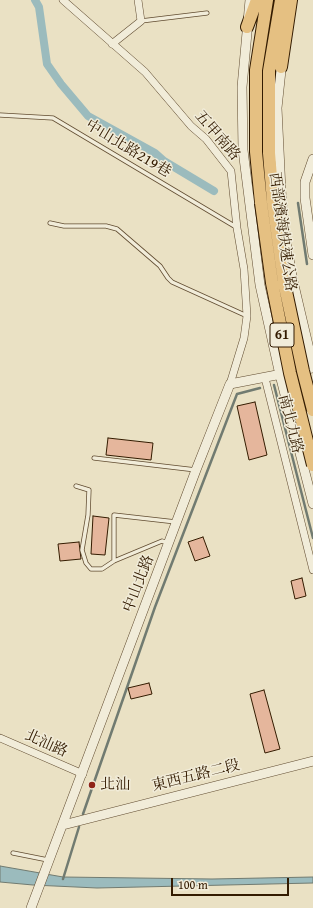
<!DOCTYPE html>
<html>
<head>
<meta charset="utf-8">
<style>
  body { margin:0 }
  #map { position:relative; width:313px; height:908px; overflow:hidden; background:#eae1c4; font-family:"Gentium Book Plus",serif }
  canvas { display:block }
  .scale { position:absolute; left:171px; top:878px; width:118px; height:18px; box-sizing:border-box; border:2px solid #331b00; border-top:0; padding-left:5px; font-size:12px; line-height:14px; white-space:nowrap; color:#331b00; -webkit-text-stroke:3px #f1ecd9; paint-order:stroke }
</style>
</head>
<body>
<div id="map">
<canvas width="313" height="908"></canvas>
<div class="scale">100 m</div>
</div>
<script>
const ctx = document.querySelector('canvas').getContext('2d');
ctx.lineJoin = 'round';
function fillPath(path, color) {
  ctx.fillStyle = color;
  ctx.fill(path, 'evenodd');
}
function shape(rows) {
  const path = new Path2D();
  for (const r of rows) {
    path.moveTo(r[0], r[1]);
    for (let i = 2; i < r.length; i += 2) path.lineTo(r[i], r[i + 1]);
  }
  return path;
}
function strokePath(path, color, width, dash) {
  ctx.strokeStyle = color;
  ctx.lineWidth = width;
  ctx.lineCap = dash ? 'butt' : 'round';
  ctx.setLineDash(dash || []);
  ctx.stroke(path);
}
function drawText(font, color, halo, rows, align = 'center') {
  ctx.font = font + ' "Gentium Book Plus","Noto Serif TC",serif';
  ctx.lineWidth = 3;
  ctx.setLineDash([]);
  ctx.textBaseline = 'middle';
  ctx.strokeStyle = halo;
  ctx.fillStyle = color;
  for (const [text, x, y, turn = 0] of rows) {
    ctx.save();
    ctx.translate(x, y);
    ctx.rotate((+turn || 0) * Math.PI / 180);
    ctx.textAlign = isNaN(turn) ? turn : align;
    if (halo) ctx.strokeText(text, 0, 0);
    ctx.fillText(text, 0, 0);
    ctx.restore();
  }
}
const water = shape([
  [0,866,63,877,212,879,313,877,313,883,97,888,33,885,0,882,0,866]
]);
fillPath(water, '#9bbbbd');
strokePath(water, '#717b71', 1);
strokePath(shape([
  [298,203,307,264],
  [274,385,313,538],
  [83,814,155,607,237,394,260,388],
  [63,879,79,827]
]), '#717b71', 2.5);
strokePath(shape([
  [35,0,39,7,47,64,61,84,88,116,155,153,164,161,214,191]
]), '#9bbbbd', 8);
const building = shape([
  [255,402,267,455,249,460,237,406,255,402],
  [108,438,153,443,151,460,106,455,108,438],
  [93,516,109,518,105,555,91,554,93,516],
  [203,537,210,556,195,561,188,542,203,537],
  [79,542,81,559,60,561,58,544,79,542],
  [302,578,306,596,295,599,291,581,302,578],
  [149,683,152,694,131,699,128,688,149,683],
  [264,690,280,749,265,753,250,694,264,690]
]);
fillPath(building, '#e5b69c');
strokePath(building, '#331b00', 1);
const service = shape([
  [141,21,207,13],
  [0,115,53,118,236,227],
  [50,223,64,226,106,226,117,229,160,266,168,278,172,282,247,316],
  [94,458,196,470],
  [76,486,89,490,88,515,82,550,86,563,91,569,102,569,114,561,162,541,168,543],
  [114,561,114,515,176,522],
  [13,853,48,860]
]);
const minor = shape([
  [63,0,145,72,191,126,206,139,231,171,237,228,244,269,247,316,244,338,230,384],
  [112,44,141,21,138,0],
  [265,378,313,570],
  [0,738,83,774]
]);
const tertiary = shape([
  [250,0,242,87,243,150,260,285,280,375,313,504],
  [282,61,277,108,281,191,285,237,293,281,313,366],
  [313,159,305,182,305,198,313,255],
  [63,825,313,761],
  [31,908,196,470,230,384,313,368]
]);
const trunk = shape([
  [247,27,257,0],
  [281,67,291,0],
  [273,202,269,153,269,71,281,0],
  [261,203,256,152,256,70,267,0]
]);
strokePath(service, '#614c31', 5);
strokePath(minor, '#614c31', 8);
strokePath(tertiary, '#614c31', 10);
strokePath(trunk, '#331b00', 14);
strokePath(service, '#f1ecd9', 3.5);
strokePath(minor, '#f1ecd9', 7);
strokePath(tertiary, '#f1ecd9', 9);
strokePath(trunk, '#e5c082', 12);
const trunkBridge = shape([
  [273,202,284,282,303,371,313,410],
  [261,203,272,283,290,373,313,465]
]);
strokePath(trunkBridge, '#331b00', 14, []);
strokePath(trunkBridge, '#e5c082', 12);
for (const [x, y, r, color] of [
  [92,785,4,"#8f2418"]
]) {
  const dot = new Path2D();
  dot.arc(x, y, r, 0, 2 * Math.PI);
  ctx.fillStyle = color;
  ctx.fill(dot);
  strokePath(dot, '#f1ecd9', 1.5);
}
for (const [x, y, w] of [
  [282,335,24]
]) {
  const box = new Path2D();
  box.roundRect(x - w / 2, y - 12, w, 24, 3);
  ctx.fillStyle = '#f1ecd9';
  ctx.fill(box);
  strokePath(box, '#331b00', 1);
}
drawText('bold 14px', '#331b00', null, [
  ["61",282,335]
]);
drawText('15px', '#331b00', '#f1ecd9', [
  ["五甲南路",217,136,49],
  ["中山北路219巷",128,149,31],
  ["西部濱海快速公路",282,232,82],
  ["南北九路",290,424,76],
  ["中山北路",139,584,-69],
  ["北汕路",46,744,24],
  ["東西五路二段",196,776,-14]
]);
drawText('15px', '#331b00', '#f1ecd9', [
  ["北汕",100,785]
], 'left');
</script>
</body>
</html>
